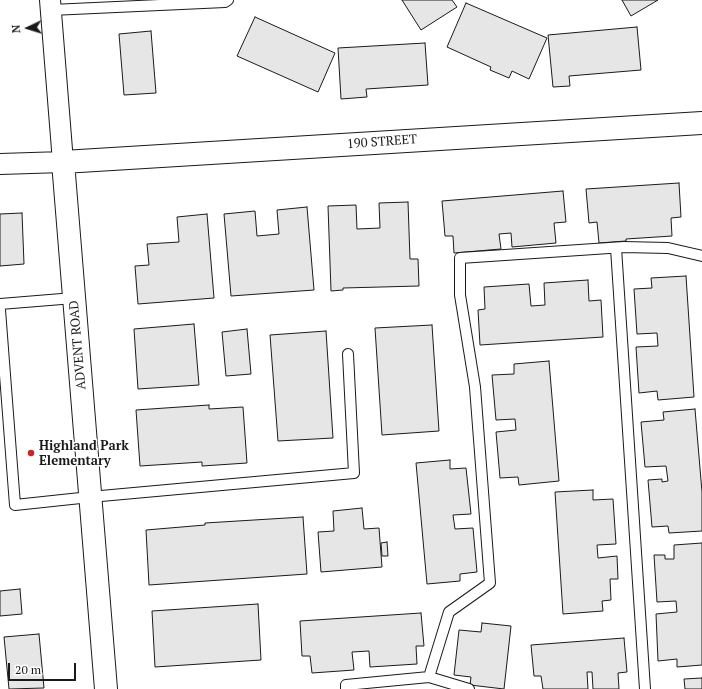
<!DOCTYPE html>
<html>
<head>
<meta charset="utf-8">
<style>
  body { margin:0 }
  #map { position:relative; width:702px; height:689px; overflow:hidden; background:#fff; font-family:"PT Serif",serif }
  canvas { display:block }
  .north { position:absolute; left:8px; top:8px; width:40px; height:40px; -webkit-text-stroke:3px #fff; paint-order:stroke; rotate:266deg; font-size:11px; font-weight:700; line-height:16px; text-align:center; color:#1a1a1a }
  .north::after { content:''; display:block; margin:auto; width:14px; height:18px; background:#1a1a1a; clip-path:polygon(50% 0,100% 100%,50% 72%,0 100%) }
  .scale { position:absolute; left:8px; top:663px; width:68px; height:18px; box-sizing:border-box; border:2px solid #1a1a1a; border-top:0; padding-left:5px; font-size:12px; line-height:14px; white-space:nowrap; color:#1a1a1a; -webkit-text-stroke:3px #fff; paint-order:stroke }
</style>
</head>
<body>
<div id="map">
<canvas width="702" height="689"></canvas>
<div class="north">N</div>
<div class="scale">20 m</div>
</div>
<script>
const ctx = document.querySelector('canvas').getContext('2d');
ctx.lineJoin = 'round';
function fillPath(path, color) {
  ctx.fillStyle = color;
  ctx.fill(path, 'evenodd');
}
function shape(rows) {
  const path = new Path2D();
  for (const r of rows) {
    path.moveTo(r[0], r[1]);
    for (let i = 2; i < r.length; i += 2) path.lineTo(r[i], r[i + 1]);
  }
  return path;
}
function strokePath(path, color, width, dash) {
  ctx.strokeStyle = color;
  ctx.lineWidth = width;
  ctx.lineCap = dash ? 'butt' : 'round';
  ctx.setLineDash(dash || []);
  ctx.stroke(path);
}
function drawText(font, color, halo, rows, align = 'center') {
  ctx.font = font + ' "PT Serif",serif';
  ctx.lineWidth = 3;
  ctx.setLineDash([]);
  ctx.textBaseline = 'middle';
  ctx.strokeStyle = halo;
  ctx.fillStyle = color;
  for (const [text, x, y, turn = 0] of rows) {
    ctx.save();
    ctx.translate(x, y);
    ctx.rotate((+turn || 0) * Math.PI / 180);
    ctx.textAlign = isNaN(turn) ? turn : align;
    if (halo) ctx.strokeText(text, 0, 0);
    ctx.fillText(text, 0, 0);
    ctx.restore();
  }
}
const building = shape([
  [402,0,452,0,457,7,421,30,402,0],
  [622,0,658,0,631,16,622,0],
  [466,3,547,38,529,79,512,71,509,78,490,70,491,67,447,47,466,3],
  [255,17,335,53,318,92,237,56,255,17],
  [637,27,641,70,569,76,570,86,553,87,548,35,637,27],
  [151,31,156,93,124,95,119,34,151,31],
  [425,43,428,85,366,89,367,97,341,99,338,48,425,43],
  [679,183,681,217,671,218,672,236,626,239,626,241,599,243,597,222,589,223,586,189,679,183],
  [563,191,566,222,554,223,556,243,512,247,511,233,499,234,501,249,454,253,453,236,445,236,442,201,563,191],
  [408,202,410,259,418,259,419,286,343,288,343,290,331,291,328,206,356,205,357,229,380,228,379,203,408,202],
  [307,207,314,290,231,296,224,214,255,211,257,236,279,234,277,210,307,207],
  [22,213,24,264,0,266,0,214,22,213],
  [207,214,214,298,138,304,135,266,149,265,147,244,179,242,177,217,207,214],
  [686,276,694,397,658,400,657,391,639,393,636,347,658,346,657,333,637,334,634,289,652,288,651,278,686,276],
  [588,280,589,301,601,300,603,337,480,345,478,310,485,309,484,287,529,284,531,306,545,305,544,283,588,280],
  [194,324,199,385,138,389,134,329,194,324],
  [432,325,439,431,382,435,375,328,432,325],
  [247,329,251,374,226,376,222,332,247,329],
  [326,331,333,438,278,441,270,335,326,331],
  [549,361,559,481,519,485,518,477,500,478,496,432,516,430,515,419,496,420,492,375,514,374,514,364,549,361],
  [209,405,209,409,243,407,247,463,202,466,202,462,140,466,136,410,209,405],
  [695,409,702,492,702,531,669,533,668,526,652,527,648,480,662,479,662,482,668,481,666,466,645,467,641,422,664,420,663,412,695,409],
  [450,460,450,469,466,468,471,514,453,515,455,529,473,528,477,572,460,574,460,581,427,584,416,463,450,460],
  [593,490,593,500,613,499,616,544,597,545,598,558,617,556,618,579,610,579,611,600,602,601,603,611,563,614,555,492,593,490],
  [362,508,364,529,379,528,382,567,321,572,318,532,334,531,333,511,362,508],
  [303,517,307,574,149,585,146,530,205,525,205,523,303,517],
  [387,542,388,556,382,556,381,543,387,542],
  [702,543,702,665,677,667,677,659,658,661,656,614,677,612,676,601,657,602,654,555,665,555,665,559,674,559,674,545,702,543],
  [20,589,22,614,0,616,0,591,20,589],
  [258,604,261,660,155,667,152,611,258,604],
  [421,613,424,646,416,646,417,664,370,667,369,651,352,652,354,670,312,673,310,656,302,656,300,621,421,613],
  [482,623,511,626,504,689,470,685,471,677,454,675,459,630,481,632,482,623],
  [39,634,44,688,9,689,4,637,39,634],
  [624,638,627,672,618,673,619,689,593,689,592,672,587,672,588,689,543,689,541,676,534,676,531,645,624,638],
  [702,678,702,689,685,689,684,679,702,678]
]);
fillPath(building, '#e6e6e6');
strokePath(building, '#1a1a1a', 1);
const lane = shape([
  [51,10,225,2,228,0],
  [616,248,645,689],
  [0,304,74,298],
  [0,310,15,505,90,497,354,473,348,354],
  [429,677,469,689],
  [346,689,346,685,429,677,449,612,490,583,475,387,460,295,460,258,624,247,668,248,702,256]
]);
const street = shape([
  [0,164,63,162,50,0]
]);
const secondary = shape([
  [106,689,63,162,702,123]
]);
strokePath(lane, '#1a1a1a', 12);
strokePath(street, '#1a1a1a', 22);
strokePath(secondary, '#1a1a1a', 24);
strokePath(lane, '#fff', 10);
strokePath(street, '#fff', 20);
strokePath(secondary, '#fff', 22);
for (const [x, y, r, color] of [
  [31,453,4,"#c62828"]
]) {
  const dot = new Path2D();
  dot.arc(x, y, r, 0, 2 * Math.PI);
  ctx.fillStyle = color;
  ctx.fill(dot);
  strokePath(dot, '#fff', 1.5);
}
drawText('13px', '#1a1a1a', '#fff', [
  ["190 STREET",382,142,-4],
  ["ADVENT ROAD",78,345,-95]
]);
drawText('bold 13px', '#1a1a1a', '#fff', [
  ["Highland Park",39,446],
  ["Elementary",39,461]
], 'left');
</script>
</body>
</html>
